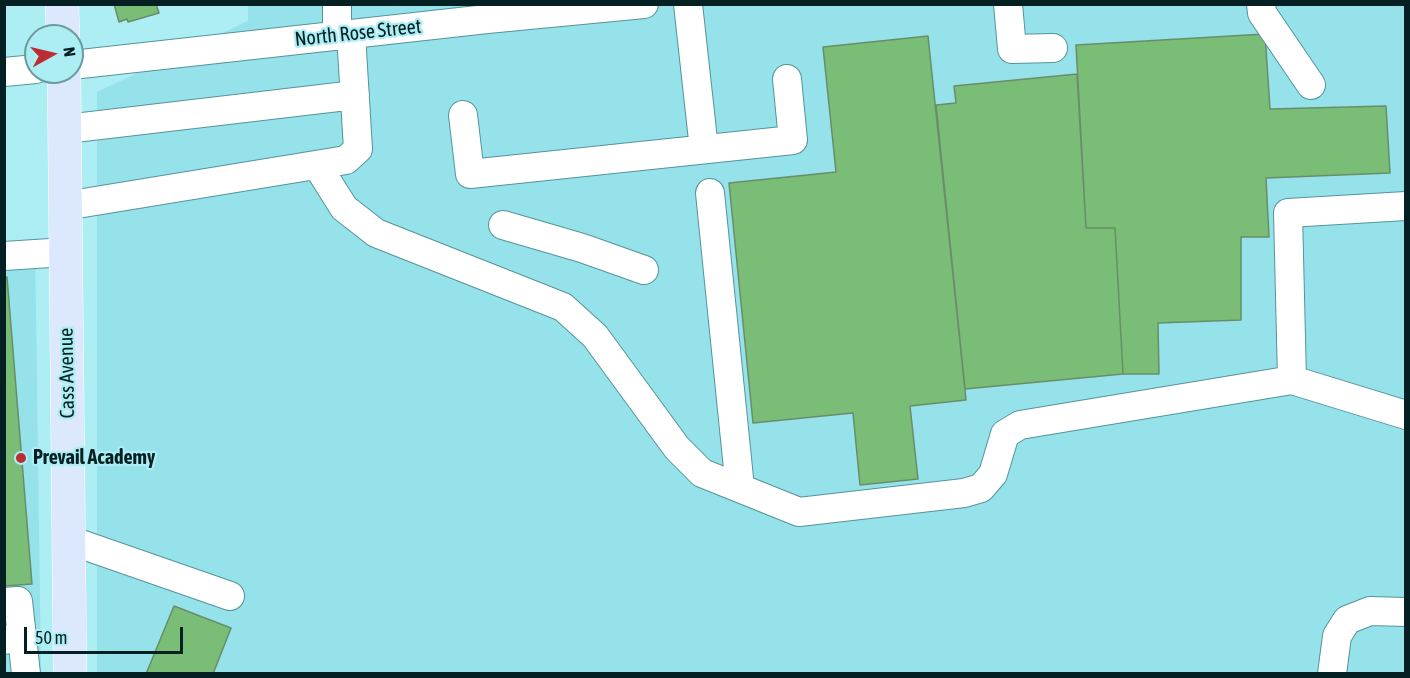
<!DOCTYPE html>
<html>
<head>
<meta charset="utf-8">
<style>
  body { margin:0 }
  #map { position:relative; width:1410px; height:678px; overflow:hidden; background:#aceef4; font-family:"Asap Condensed",sans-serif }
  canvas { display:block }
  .frame { position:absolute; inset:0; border:6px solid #052023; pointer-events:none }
  .north { position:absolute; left:24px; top:24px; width:60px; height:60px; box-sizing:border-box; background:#aceef4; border:2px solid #699ca0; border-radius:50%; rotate:82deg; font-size:16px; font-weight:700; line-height:24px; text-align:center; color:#052023 }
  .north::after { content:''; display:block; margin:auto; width:21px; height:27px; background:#bc2c33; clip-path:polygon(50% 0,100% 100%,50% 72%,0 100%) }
  .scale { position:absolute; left:24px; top:627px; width:159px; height:27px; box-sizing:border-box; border:3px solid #052023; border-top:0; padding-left:8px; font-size:18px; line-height:21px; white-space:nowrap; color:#052023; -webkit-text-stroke:4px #aceef4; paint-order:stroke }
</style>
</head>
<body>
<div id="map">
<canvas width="1410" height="678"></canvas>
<div class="frame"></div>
<div class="north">N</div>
<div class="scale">50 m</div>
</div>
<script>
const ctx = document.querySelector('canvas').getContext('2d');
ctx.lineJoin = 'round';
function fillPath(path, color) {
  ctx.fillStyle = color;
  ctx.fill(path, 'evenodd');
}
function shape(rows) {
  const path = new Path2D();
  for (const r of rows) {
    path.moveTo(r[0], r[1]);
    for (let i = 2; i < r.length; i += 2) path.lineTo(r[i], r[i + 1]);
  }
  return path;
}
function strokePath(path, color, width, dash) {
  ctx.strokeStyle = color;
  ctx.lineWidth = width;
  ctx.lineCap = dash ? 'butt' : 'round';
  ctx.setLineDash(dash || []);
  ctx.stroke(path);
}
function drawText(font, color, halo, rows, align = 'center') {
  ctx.font = font + ' "Asap Condensed",sans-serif';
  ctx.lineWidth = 4.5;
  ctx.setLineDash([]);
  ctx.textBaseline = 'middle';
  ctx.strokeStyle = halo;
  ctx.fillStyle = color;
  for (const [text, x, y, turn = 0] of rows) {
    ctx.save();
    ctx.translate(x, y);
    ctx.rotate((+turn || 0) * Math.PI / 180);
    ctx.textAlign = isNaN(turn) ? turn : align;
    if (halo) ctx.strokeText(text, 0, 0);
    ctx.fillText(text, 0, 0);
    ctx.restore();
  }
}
fillPath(shape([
  [248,5,1405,5,1405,673,97,674,97,92,248,21],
  [35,240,41,673,5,674,5,242]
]), '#96e2ea');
const building = shape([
  [114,4,156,4,159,13,128,22,127,19,119,22,114,4],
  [1265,34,1270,109,1386,106,1390,173,1266,178,1269,237,1241,237,1241,320,1158,323,1159,374,1123,374,1115,228,1086,228,1076,45,1265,34],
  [928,36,966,400,910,406,918,479,860,485,853,413,753,423,729,183,836,172,823,47,928,36],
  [1077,74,1086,228,1115,228,1123,374,965,389,936,105,956,103,954,86,1077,74],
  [4,277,7,277,32,584,4,586,4,277],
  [174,606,231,628,213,674,146,674,174,606]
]);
fillPath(building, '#79bd77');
strokePath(building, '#6a8d69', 1.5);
const minor = shape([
  [337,4,337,36],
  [688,4,704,149],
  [1008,4,1012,49,1053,48],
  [1261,4,1262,13,1311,85],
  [72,65,487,19,644,4],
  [4,72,36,69],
  [463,115,470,174,793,140,787,79],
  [66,129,355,95],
  [317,165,344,208,376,233,563,307,595,336,677,448,702,473,799,512,964,493,981,488,993,474,1005,434,1020,425,1292,380],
  [710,193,740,488],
  [65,206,346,160,358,149,351,34],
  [1406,206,1288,213,1292,380,1406,415],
  [503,225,582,248,644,270],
  [4,256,66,252],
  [69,540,230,596],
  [4,602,18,601,22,637],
  [4,640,22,637,26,674],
  [1332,674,1337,636,1347,620,1370,611,1406,612]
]);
const major = shape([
  [62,4,63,36],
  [64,72,70,674]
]);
strokePath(minor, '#54949a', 30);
strokePath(major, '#fff', 34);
strokePath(minor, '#fff', 28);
strokePath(major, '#dce8fd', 33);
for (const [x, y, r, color] of [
  [21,458,6,"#bc2c33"]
]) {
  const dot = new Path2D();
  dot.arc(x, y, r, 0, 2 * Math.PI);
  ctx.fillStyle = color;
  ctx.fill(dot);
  strokePath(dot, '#aceef4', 2);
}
drawText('20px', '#052023', '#aceef4', [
  ["North Rose Street",358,33,-6],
  ["Cass Avenue",67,373,-91]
]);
drawText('bold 20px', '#052023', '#aceef4', [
  ["Prevail Academy",33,458]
], 'left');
</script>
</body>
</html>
